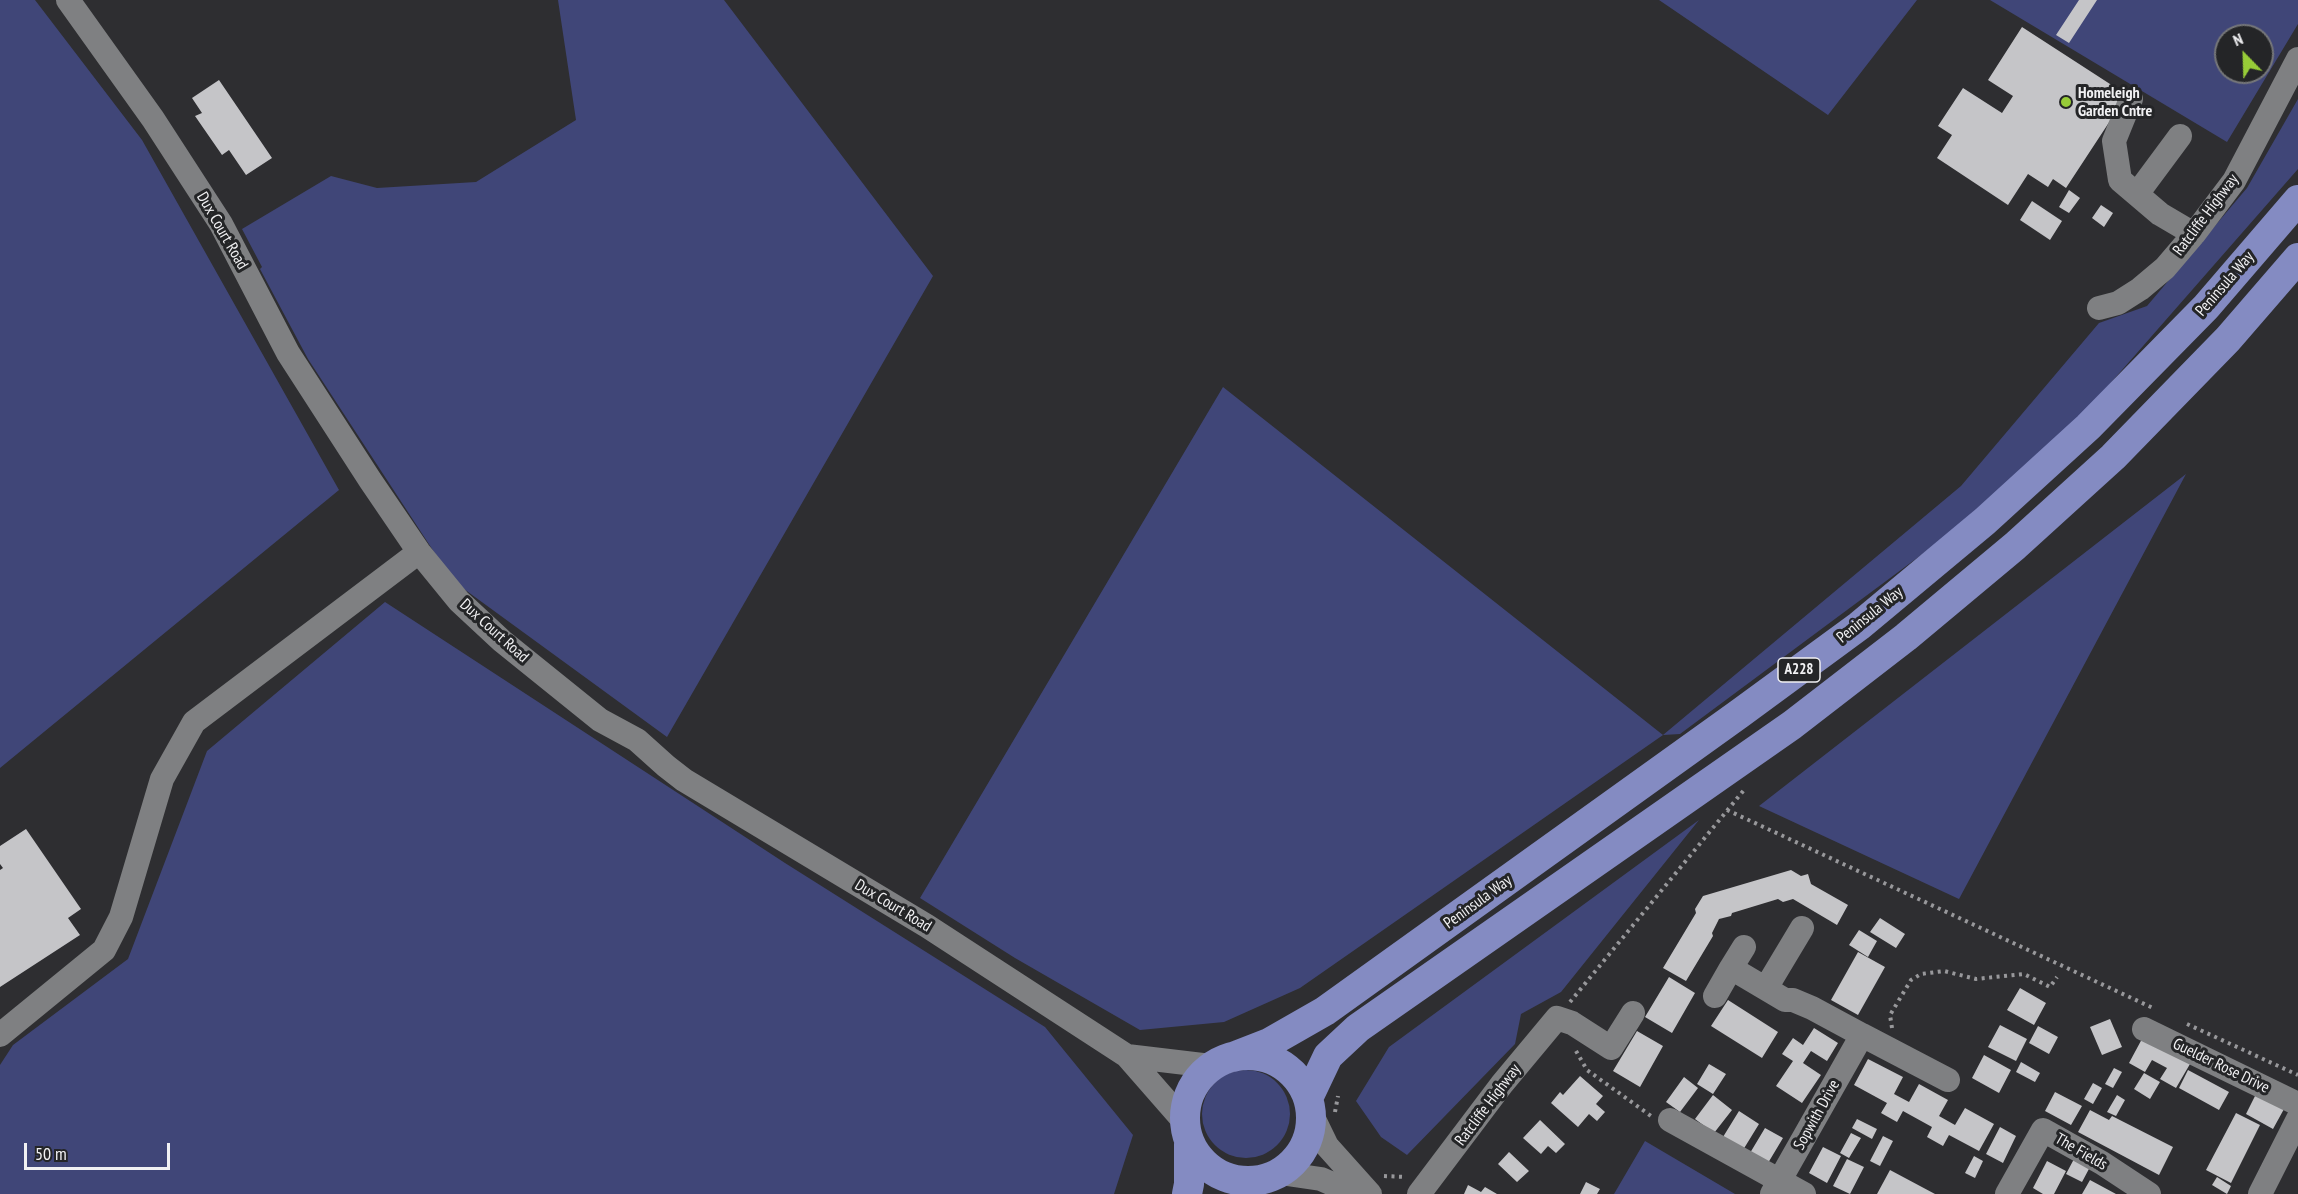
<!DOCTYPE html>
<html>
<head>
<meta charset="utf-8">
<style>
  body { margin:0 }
  #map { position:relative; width:2298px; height:1194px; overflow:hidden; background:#2e2e31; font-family:"PT Sans Narrow",sans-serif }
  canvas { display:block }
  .north { position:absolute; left:2214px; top:24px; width:60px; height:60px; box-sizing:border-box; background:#242527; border:2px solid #767779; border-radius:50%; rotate:337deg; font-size:16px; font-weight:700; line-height:24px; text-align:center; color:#f1f1f3 }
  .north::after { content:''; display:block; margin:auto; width:21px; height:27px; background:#97cc38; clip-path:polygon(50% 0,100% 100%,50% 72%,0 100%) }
  .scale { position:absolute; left:24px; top:1143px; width:146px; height:27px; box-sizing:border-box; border:3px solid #f1f1f3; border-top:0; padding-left:8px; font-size:18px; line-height:21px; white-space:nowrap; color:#f1f1f3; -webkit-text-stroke:4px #242527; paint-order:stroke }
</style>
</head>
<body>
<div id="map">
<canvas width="2298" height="1194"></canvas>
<div class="north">N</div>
<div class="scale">50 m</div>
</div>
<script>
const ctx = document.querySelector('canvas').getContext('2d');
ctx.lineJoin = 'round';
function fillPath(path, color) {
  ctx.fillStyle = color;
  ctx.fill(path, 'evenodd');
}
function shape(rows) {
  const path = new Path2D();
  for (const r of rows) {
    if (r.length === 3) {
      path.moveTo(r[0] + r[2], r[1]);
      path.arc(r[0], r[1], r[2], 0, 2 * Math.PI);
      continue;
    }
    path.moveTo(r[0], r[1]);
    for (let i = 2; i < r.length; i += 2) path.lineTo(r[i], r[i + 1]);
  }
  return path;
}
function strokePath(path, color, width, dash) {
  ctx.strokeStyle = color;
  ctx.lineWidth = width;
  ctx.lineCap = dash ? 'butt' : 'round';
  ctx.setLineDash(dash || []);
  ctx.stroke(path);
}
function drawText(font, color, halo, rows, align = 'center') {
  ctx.font = font + ' "PT Sans Narrow",sans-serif';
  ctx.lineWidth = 6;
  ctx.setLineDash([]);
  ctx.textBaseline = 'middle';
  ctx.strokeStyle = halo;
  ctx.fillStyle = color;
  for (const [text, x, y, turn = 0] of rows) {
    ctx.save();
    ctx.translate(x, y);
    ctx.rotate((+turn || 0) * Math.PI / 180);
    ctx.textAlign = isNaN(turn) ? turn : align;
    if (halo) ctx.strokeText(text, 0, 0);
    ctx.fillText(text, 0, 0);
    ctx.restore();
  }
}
fillPath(shape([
  [0,0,35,0,142,140,339,490,0,768],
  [558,0,724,0,933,276,667,737,453,581,308,359,260,269,262,267,242,229,331,176,377,188,476,182,576,120],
  [1659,0,1917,0,1828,115],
  [1990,0,2298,0,2298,24,2227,142],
  [2226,36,2262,36,2262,72,2226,72],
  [2298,99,2298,169,2080,418,1944,538,1680,734,1663,735,1300,988,1224,1022,1140,1030,1015,958,920,898,1223,387,1663,735,1961,486,2099,323,2147,306,2247,188],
  [2186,474,1959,899,1759,806],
  [385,602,785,863,1045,1027,1133,1135,1114,1194,0,1194,0,1065,13,1045,128,959,207,751],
  [1699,820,1561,992,1521,1014,1515,1044,1407,1155,1381,1137,1356,1101,1389,1047],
  [1246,1114,44],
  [1645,1141,1735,1194,1614,1194]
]), '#404678');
fillPath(shape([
  [2079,0,2097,0,2069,43,2056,35],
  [2022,27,2127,95,2066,188,2053,179,2048,187,2028,174,2008,205,1937,158,1952,135,1938,126,1963,88,2002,113,2013,96,1988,80],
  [219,80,272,158,246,175,229,150,222,155,195,116,202,113,192,98],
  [2069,190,2080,198,2069,213,2059,207],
  [2032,201,2062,221,2050,240,2020,220],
  [2101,205,2113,213,2104,227,2092,218],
  [26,829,81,909,68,918,80,935,0,987,0,870,3,868,0,864,0,846],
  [1791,870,1801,876,1808,874,1811,884,1848,905,1837,925,1793,899,1783,902,1778,899,1732,913,1731,916,1719,919,1712,933,1713,936,1686,981,1663,968,1696,913,1695,909,1703,896],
  [1880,918,1905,934,1896,948,1870,932],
  [1859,930,1877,941,1868,957,1849,945],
  [1858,952,1885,967,1858,1015,1831,1000],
  [1669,977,1695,993,1672,1033,1645,1017],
  [2020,988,2046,1003,2034,1025,2007,1010],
  [1728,1000,1778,1032,1762,1058,1711,1026],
  [2110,1019,2122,1047,2102,1055,2090,1027],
  [2000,1025,2027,1039,2016,1061,1988,1047],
  [2038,1026,2058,1037,2049,1054,2029,1043],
  [1814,1028,1838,1043,1827,1061,1811,1051,1803,1063,1821,1075,1802,1103,1776,1086,1793,1061,1782,1054,1793,1038,1803,1045],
  [1637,1031,1663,1046,1640,1087,1613,1071],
  [2143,1037,2190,1064,2176,1088,2160,1079,2167,1068,2152,1060,2145,1072,2129,1063],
  [1984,1055,2011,1070,1999,1093,1972,1078],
  [1868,1059,1903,1077,1894,1094,1909,1102,1919,1084,1948,1100,1939,1116,1955,1125,1965,1108,1994,1124,1979,1151,1949,1135,1943,1146,1927,1137,1932,1127,1903,1111,1897,1122,1881,1113,1887,1103,1854,1085],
  [2021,1062,2040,1073,2035,1082,2016,1072],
  [1709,1064,1726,1074,1713,1094,1697,1084],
  [2114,1068,2122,1072,2113,1088,2105,1084],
  [2188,1070,2229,1092,2219,1110,2179,1088],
  [2144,1073,2160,1082,2150,1099,2134,1089],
  [1580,1076,1603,1096,1596,1104,1605,1112,1597,1121,1589,1114,1578,1127,1551,1103,1560,1092,1563,1095],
  [1684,1077,1698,1088,1680,1112,1666,1102],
  [2093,1083,2102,1088,2093,1104,2084,1099],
  [2055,1092,2082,1106,2071,1125,2045,1111],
  [2256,1094,2284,1109,2273,1129,2246,1114],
  [1713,1095,1732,1110,1714,1133,1695,1119],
  [2117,1095,2125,1100,2116,1116,2107,1112],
  [2090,1110,2109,1120,2112,1116,2173,1147,2159,1175,2078,1132],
  [1739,1111,1759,1124,1743,1150,1723,1137],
  [2236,1113,2260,1125,2231,1183,2206,1170],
  [1857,1119,1877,1129,1872,1139,1852,1128],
  [1540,1120,1565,1144,1556,1153,1548,1146,1541,1154,1523,1138],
  [2000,1127,2016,1136,2003,1163,1986,1154],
  [1765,1128,1783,1138,1768,1163,1750,1153],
  [1851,1133,1861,1138,1849,1158,1840,1153],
  [1883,1136,1893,1141,1880,1166,1870,1161],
  [1823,1147,1841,1156,1827,1183,1809,1173],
  [1509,1152,1529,1171,1517,1182,1498,1164],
  [1974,1156,1983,1161,1975,1178,1965,1173],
  [1847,1159,1864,1167,1850,1194,1833,1186],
  [2074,1159,2090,1167,2082,1182,2066,1174],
  [2047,1161,2066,1171,2054,1194,2043,1194,2033,1188],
  [1890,1170,1935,1194,1877,1194],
  [2217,1177,2231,1186,2227,1194,2212,1185],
  [2090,1180,2116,1194,2082,1194],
  [1586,1182,1600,1189,1597,1194,1580,1194],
  [1468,1185,1481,1192,1485,1187,1497,1194,1464,1194]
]), '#c5c5c8');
strokePath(shape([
  [1727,810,2153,1008],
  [1570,1002,1744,790],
  [2187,1024,2298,1075],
  [1892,1028,1890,1015,1911,980,1921,974,1944,971,1976,979,2024,974,2050,987,2057,977],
  [1576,1051,1587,1070,1651,1116],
  [1335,1112,1338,1096],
  [1384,1176,1406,1177]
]), '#98989b', 4, [3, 4.5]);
strokePath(shape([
  [68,0,153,119,221,224,288,353,370,480,419,552,459,601,502,641,600,720,637,740,666,766,684,780,927,926,1127,1056,1183,1120],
  [2131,99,2114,141,2120,180,2160,214,2194,234],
  [2137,194,2180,136],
  [2099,308,2118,303,2140,289,2165,268,2194,234,2234,181,2298,59],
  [1731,968,1744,947],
  [1766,988,1802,928],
  [1715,996,1731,968,1785,1000,1793,1000,1812,1008,1862,1035],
  [2144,1029,2298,1104],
  [0,1035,104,950,121,917,162,779,194,722,419,552],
  [1127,1056,1211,1066],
  [1311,1113,1327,1146,1370,1194],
  [1670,1120,1804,1194],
  [1280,1173,1321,1179,1353,1193,1367,1192],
  [1419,1194,1502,1084,1557,1018,1572,1023,1611,1048,1633,1013],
  [1772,1194,1862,1035,1948,1080],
  [2007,1194,2043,1130,2102,1163,2149,1194],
  [2260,1194,2298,1119]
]), '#7f8082', 24);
strokePath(shape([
  [1248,1118,63],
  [1233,1057,1269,1043,1325,1011,1739,714,1859,626,1985,521,2088,427,2206,307,2298,200],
  [1309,1096,1328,1056,1358,1028,1792,725,1906,637,2015,546,2113,457,2228,339,2298,258],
  [1187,1194,1189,1184,1189,1144]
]), '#848bc2', 30);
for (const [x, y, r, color] of [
  [2066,102,6,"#97cc38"]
]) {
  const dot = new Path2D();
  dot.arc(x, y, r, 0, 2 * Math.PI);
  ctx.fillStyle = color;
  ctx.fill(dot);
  strokePath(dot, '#242527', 2);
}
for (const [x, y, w] of [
  [1799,670,42]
]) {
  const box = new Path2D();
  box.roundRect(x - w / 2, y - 12, w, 24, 4.5);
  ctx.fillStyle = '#242527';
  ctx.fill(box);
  strokePath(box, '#f1f1f3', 1.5);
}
drawText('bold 15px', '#f1f1f3', null, [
  ["A228",1799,670]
]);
drawText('bold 16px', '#f1f1f3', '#242527', [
  ["Homeleigh",2078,93],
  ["Garden Cntre",2078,111]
], 'left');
drawText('16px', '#f1f1f3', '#242527', [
  ["Ratcliffe Highway",2206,215,-53],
  ["Dux Court Road",222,231,60],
  ["Peninsula Way",2225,284,-49],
  ["Peninsula Way",1870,615,-39],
  ["Dux Court Road",494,631,42],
  ["Peninsula Way",1478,902,-36],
  ["Dux Court Road",893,906,31],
  ["Guelder Rose Drive",2221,1066,26],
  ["Ratcliffe Highway",1488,1105,-53],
  ["Sopwith Drive",1817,1115,-61],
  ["The Fields",2081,1152,30]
]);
</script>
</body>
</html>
